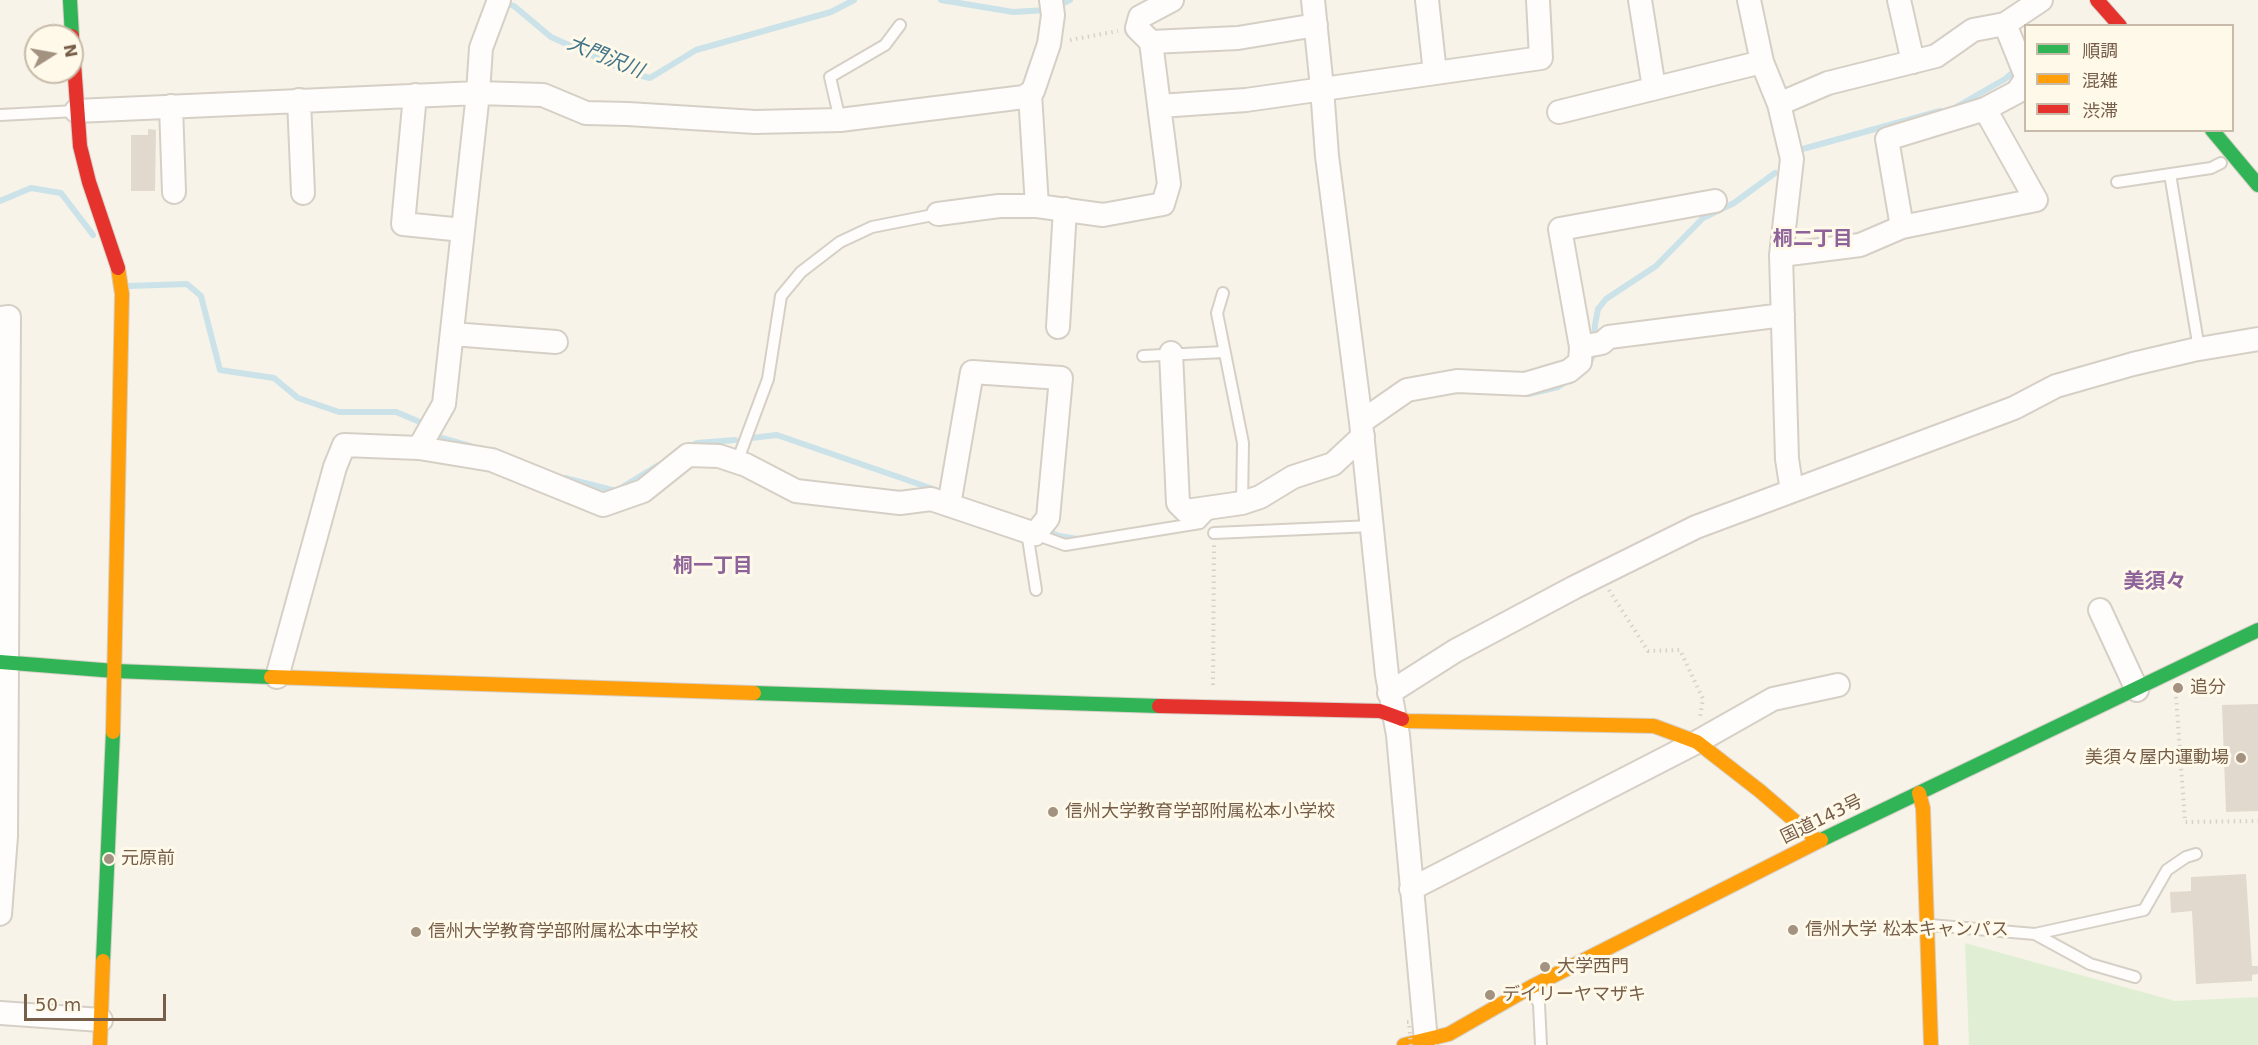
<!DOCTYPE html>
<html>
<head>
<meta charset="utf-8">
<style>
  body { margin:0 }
  #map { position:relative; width:2258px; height:1045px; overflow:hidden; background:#f7f3e9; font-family:"DejaVu Sans","Noto Sans JP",sans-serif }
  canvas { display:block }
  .legend { position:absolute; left:2024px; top:24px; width:210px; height:108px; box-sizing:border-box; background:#fff9ea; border:2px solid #c8bba9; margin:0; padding:8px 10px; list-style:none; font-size:18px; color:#765e48 }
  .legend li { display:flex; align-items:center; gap:12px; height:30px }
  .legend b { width:30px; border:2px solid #c8bba9 }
  .north { position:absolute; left:24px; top:24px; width:60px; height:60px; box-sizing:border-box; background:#fff9ea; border:2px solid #c8bba9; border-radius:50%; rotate:79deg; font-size:16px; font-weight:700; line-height:24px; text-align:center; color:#765e48 }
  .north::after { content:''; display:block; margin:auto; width:21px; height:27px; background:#a39280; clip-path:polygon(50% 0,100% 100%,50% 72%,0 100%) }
  .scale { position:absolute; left:24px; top:994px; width:142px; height:27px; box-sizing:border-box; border:3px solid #765e48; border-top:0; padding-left:8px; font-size:18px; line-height:21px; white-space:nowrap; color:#765e48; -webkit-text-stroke:4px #fff9ea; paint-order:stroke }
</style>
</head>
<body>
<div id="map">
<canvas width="2258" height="1045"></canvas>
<ul class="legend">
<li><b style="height:8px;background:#30b455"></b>順調</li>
<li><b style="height:8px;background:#ff9f0a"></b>混雑</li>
<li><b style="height:8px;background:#e5322d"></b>渋滞</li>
</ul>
<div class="north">N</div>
<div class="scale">50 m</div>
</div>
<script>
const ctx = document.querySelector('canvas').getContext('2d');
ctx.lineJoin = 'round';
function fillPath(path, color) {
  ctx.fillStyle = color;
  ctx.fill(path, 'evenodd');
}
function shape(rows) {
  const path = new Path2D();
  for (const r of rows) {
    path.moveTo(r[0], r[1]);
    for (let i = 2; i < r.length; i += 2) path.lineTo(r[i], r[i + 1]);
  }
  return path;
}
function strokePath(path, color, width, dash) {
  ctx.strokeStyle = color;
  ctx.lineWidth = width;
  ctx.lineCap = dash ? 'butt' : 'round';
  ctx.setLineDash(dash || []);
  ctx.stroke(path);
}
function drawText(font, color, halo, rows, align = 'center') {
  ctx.font = font + ' "DejaVu Sans","Noto Sans JP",sans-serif';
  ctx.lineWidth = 6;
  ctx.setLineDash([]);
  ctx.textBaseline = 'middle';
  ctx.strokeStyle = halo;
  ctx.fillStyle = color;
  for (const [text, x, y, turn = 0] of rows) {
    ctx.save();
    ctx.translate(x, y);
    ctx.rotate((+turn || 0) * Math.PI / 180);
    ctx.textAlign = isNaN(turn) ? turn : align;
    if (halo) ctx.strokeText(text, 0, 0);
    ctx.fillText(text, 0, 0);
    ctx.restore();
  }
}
fillPath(shape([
  [1965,943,2175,1001,2258,997,2258,1045,1969,1045]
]), '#e0efd3');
strokePath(shape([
  [941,0,1013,12,1047,10],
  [504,3,514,6,551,37,631,73,650,78,696,50,831,12,854,0],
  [1057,6,1070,0],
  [1958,106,2005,79,2018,68],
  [1799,150,1940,111],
  [0,201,31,188,61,193,93,235],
  [128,286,187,284,201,296,220,370,274,378,298,398,339,412,396,412,420,422,426,427],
  [1589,364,1593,355,1595,325,1598,309,1606,299,1656,266,1703,218,1734,203,1775,173],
  [1529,394,1558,387,1567,381],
  [438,437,470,446],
  [751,438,777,435,936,490],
  [689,447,697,443,735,440],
  [565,478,616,491,657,466],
  [1047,531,1059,536,1078,539]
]), '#cae2e8', 6);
fillPath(shape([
  [148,129,156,130,155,191,131,191,131,135,148,135],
  [2258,704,2258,811,2226,812,2222,705],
  [2246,874,2252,966,2258,966,2258,974,2252,975,2252,981,2196,984,2192,911,2171,913,2170,892,2191,891,2191,877]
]), '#e1d9ce');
const lane = shape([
  [0,115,76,111],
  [840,120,830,77,885,45,900,25],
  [2170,174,2199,349],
  [2117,182,2211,168,2221,163],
  [1223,293,1217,313,1243,443,1242,503],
  [1143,356,1224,352],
  [737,462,768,379,781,296,801,272,840,242,872,227,938,214],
  [1027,532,1036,590],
  [1214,533,1372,526],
  [1035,534,1065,545,1200,523,1212,510],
  [1930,925,2035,934,2144,910,2167,870,2186,857,2196,854],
  [2035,934,2090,964,2135,977],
  [1532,990,1539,1004,1541,1045]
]);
const street = shape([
  [1313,0,1322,88,1327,156,1361,422,1387,675,1398,735,1426,1041],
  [1427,0,1435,73],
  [1640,0,1654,88],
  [1749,0,1762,62,1779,104,1792,159,1781,255,1787,459,1792,491],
  [1899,0,1913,62],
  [2005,24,2026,76],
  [1151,42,1238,38,1316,25],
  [1030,94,1037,206],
  [415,95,403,224,463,230],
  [299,100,303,193],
  [1779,104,1828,83,1936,56,1973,30,2005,24,2041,0],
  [171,106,174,192],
  [1160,106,1246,100,1541,58,1538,0],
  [76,111,478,93,543,95,586,113,628,114,755,122,840,120,1024,97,1033,91,1049,44,1053,15,1051,0],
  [1559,112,1762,62],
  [938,214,999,206,1037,206,1103,215,1163,204,1169,184,1151,42,1137,28,1140,17,1172,0],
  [1902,227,1887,139,1985,109,2017,92,2026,79],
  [1781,255,1860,245,1902,227,2036,200,1985,109],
  [0,318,9,317,6,836,0,914],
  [1058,327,1065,209],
  [452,334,556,342],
  [1581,347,1602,343,1609,337,1783,315],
  [1171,353,1178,503,1186,511,1242,503,1260,497,1293,477,1333,464,1363,436],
  [1361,422,1407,390,1457,381,1525,384,1569,371,1580,362,1581,347,1560,229,1715,201],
  [419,448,444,404,478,93,481,48,499,0],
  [2100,610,2137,690],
  [277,677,335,467,344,445,419,448,492,460,603,505,643,491,688,455,719,456,746,465,796,491,900,503,931,499,949,505,1035,534,1048,518,1061,378,972,372,949,505],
  [1389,693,1455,651,1575,587,1696,527,2014,408,2056,386,2133,364,2193,350,2258,339],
  [1411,889,1697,742,1773,699,1838,685],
  [0,1013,101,1020]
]);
const fast = shape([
  [70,0,72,36],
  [2212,130,2258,185],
  [0,662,115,671,271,677],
  [754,693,1159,706],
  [1821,840,2258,630],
  [103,961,113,732]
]);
const slow = shape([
  [271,677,754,693],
  [1402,719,1407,721,1654,726,1697,742,1760,791,1818,841],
  [113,732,122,294,118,268],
  [1919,793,1923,808,1931,1045],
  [100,1045,103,961],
  [1404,1045,1449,1034,1531,987,1821,840]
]);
const jam = shape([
  [2097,0,2120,26],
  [72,36,80,146,89,182,118,268],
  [1159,706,1380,711,1402,719]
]);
strokePath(lane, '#d6cfc6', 14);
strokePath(street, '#d6cfc6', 26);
strokePath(fast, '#d7d0c7', 16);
strokePath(slow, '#d7d0c7', 16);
strokePath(jam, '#d7d0c7', 16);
strokePath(shape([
  [1070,40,1118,31],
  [1609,590,1648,651,1680,650,1703,699,1700,717],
  [1213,685,1214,545],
  [2176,697,2185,822,2258,821]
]), '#d8d1c9', 4, [1.5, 4.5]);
strokePath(lane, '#fefdfc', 10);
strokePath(street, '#fefdfc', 22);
strokePath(fast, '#30b455', 14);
strokePath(slow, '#ff9f0a', 14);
strokePath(jam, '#e5322d', 14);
strokePath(shape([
  [1407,1022,1409,1022,1411,1045]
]), '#d8d1c9', 4, [1.5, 4.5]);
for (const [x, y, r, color] of [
  [2178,688,6,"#a39280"],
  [2241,758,6,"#a39280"],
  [1053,812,6,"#a39280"],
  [109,859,6,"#a39280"],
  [1793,930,6,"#a39280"],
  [416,932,6,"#a39280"],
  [1545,967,6,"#a39280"],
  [1490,995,6,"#a39280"]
]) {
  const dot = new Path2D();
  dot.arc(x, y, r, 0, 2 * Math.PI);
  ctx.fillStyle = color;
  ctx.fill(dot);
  strokePath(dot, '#fff9ea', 2);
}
drawText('18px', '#765e48', '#fff9ea', [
  ["追分",2190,688],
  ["美須々屋内運動場",2229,758,"right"],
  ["信州大学教育学部附属松本小学校",1065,812],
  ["元原前",121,859],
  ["信州大学 松本キャンパス",1805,930],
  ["信州大学教育学部附属松本中学校",428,932],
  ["大学西門",1557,967],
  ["デイリーヤマザキ",1502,995]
], 'left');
drawText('18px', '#765e48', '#fff9ea', [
  ["国道143号",1822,820,-26]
]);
drawText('italic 20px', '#41758a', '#fff9ea', [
  ["大門沢川",605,58,22]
]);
drawText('bold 20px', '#8e6399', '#fff9ea', [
  ["桐二丁目",1813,240],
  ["桐一丁目",713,567]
]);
drawText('bold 21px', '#8e6399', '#fff9ea', [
  ["美須々",2155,583]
]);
</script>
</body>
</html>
